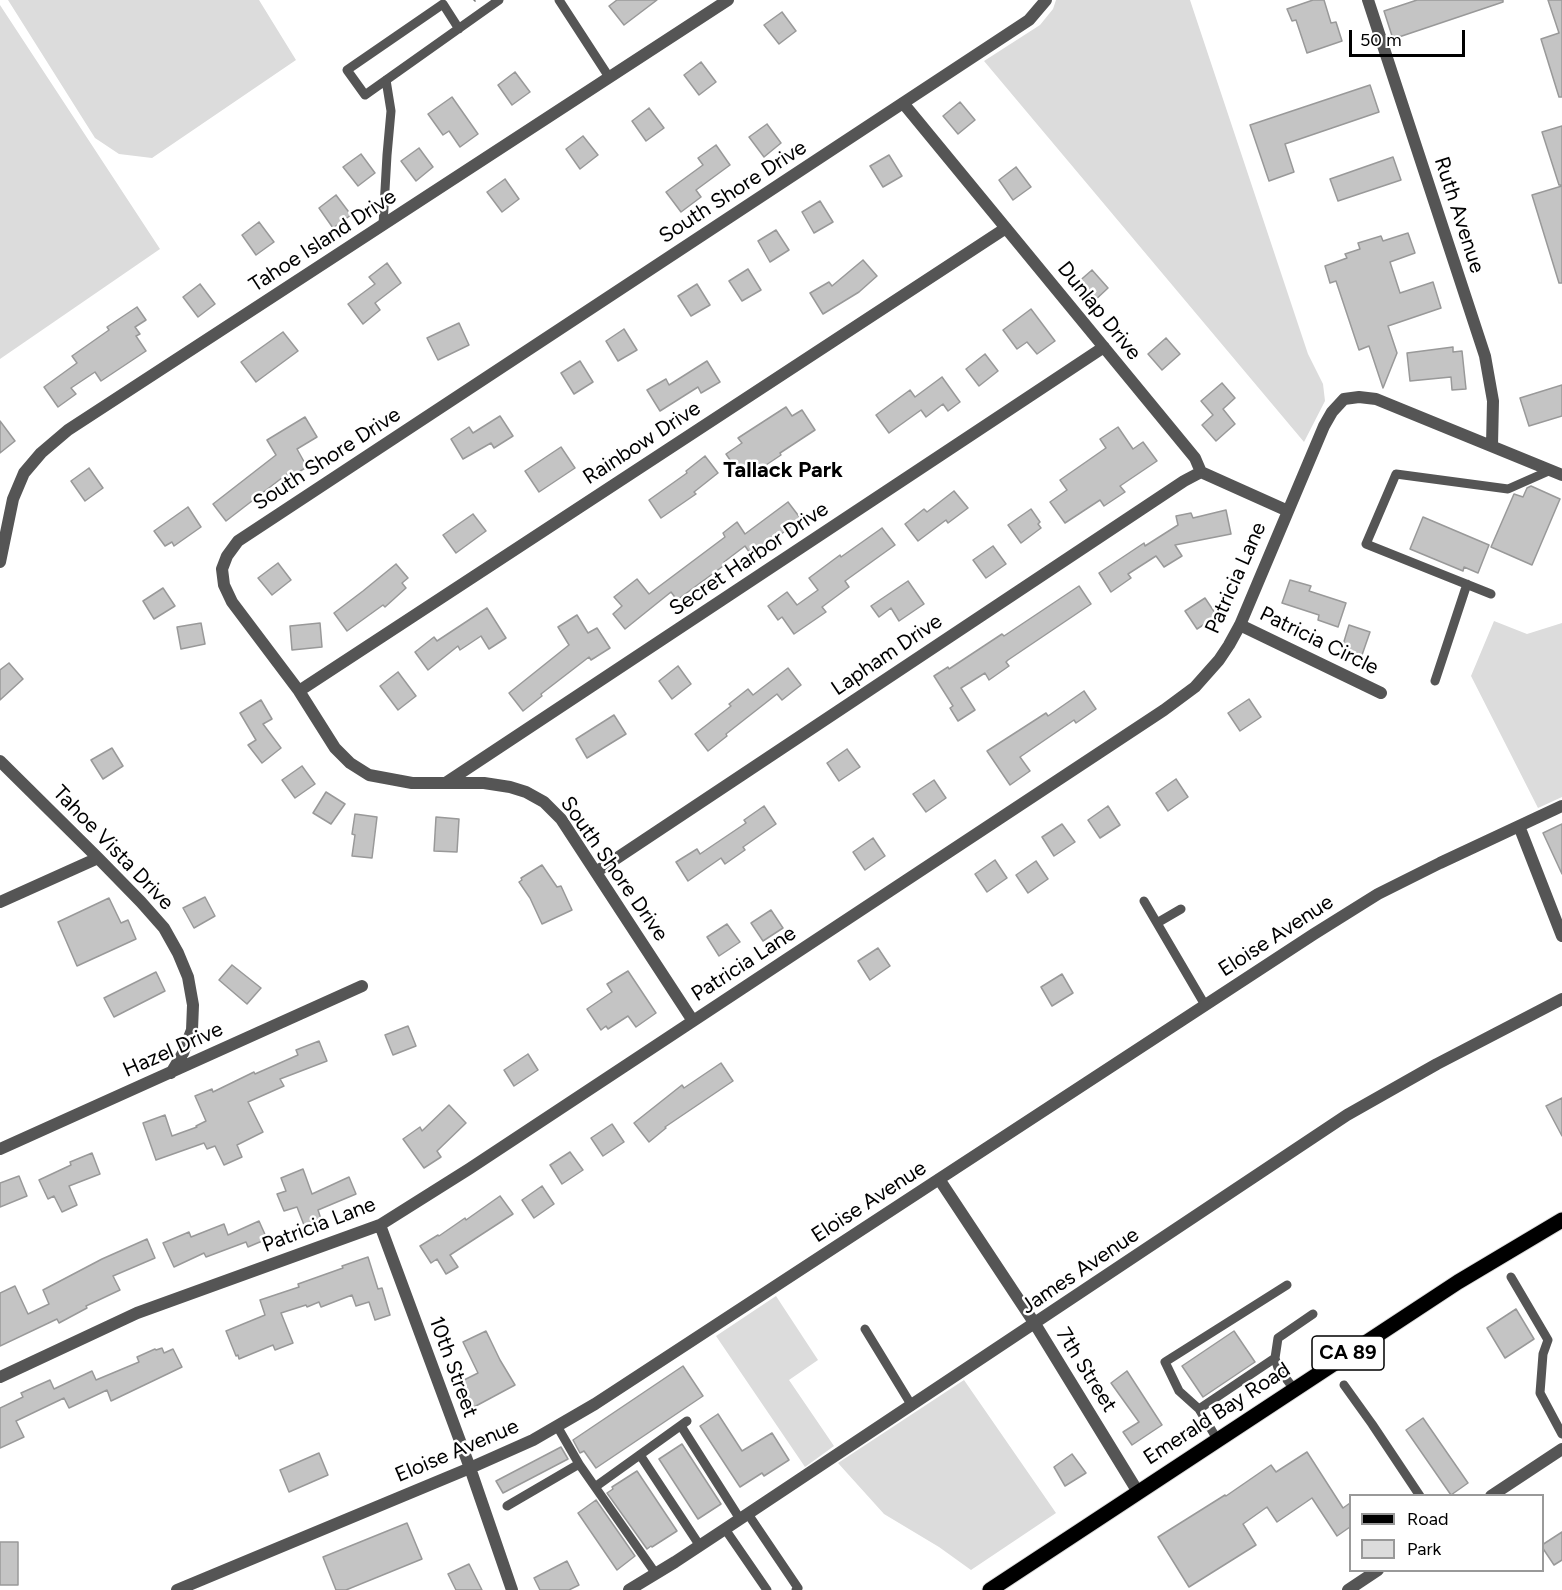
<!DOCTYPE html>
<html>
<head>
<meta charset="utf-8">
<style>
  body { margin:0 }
  #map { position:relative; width:1562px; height:1590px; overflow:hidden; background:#fff; font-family:Figtree,sans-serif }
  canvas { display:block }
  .legend { position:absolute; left:1349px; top:1494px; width:195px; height:78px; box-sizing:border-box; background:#fff; border:2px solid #999; margin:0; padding:8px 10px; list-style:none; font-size:18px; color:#000 }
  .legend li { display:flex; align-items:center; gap:12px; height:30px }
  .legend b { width:30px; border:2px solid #999 }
  .scale { position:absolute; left:1349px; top:30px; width:116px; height:27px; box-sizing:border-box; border:3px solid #000; border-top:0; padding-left:8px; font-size:18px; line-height:21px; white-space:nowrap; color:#000; -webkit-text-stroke:4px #fff; paint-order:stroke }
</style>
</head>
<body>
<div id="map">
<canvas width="1562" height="1590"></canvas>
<ul class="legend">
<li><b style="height:8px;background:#000"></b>Road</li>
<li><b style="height:16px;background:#dcdcdc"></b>Park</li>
</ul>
<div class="scale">50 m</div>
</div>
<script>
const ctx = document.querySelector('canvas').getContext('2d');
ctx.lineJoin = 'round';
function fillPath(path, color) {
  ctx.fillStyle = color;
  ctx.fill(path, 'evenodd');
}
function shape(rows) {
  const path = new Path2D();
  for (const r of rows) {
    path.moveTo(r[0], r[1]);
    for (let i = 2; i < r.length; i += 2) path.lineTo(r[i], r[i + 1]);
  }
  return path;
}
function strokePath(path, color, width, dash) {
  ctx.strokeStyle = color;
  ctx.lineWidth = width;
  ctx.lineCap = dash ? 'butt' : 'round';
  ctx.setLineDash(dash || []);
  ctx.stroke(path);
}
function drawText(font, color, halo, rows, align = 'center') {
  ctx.font = font + ' Figtree,sans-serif';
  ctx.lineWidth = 5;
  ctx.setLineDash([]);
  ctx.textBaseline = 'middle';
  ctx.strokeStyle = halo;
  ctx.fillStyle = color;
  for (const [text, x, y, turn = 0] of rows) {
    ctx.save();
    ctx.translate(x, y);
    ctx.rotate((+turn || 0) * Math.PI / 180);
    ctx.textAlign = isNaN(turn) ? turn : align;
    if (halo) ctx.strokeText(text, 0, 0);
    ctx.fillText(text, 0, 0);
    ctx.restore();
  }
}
fillPath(shape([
  [8,0,259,0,296,60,152,158,119,154,95,138],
  [1056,0,1190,0,1308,354,1323,384,1325,401,1304,442,984,61,1040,25,1053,9],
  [0,5,160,249,0,359],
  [1494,621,1527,634,1562,623,1562,797,1538,808,1471,676],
  [776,1296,818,1360,789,1380,834,1446,805,1467,716,1336],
  [964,1380,1056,1513,971,1570,939,1547,884,1514,838,1463]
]), '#dcdcdc');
const building = shape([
  [617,0,657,0,624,25,609,6,617,0],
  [1313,0,1324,0,1331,23,1336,22,1342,41,1307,53,1296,20,1292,21,1287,9,1313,0],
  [1417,0,1503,0,1503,2,1393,39,1384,11,1417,0],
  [1548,0,1562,0,1562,97,1559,97,1541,39,1559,33,1548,0],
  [782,12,796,31,779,44,764,25,782,12],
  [701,62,716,82,699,95,684,75,701,62],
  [515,72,530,92,512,105,498,85,515,72],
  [1370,85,1379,112,1285,144,1294,172,1269,181,1250,125,1370,85],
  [452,97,478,134,460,147,449,131,443,135,428,114,452,97],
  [960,102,975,120,958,134,943,116,960,102],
  [649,108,664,128,646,141,632,121,649,108],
  [767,124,781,143,764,157,749,137,767,124],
  [1562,126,1562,185,1559,185,1542,132,1562,126],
  [583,136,598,155,580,169,566,149,583,136],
  [716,145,730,165,696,190,701,197,681,212,666,192,703,165,698,158,716,145],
  [419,148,433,167,416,181,401,161,419,148],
  [361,154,375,173,358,186,343,167,361,154],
  [889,155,902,176,883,187,870,166,889,155],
  [1393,157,1401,180,1338,201,1330,179,1393,157],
  [1016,167,1031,187,1013,200,999,180,1016,167],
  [505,179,519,199,502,212,487,192,505,179],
  [1562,186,1562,283,1559,283,1532,195,1562,186],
  [336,195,351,215,333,228,319,208,336,195],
  [820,201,833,222,814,233,802,212,820,201],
  [259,222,274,242,256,255,242,235,259,222],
  [776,230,789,250,770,262,758,241,776,230],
  [1408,233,1415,253,1390,262,1400,293,1433,282,1441,308,1388,326,1397,353,1383,388,1369,346,1359,350,1336,281,1330,283,1325,266,1347,258,1345,254,1360,249,1358,243,1381,236,1383,241,1408,233],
  [863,260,877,276,859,292,823,314,810,293,829,282,832,286,863,260],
  [387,263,401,283,375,303,380,310,363,324,348,304,375,284,369,277,387,263],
  [748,269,761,290,742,301,729,281,748,269],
  [1092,270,1108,288,1092,303,1076,284,1092,270],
  [200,284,215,304,198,317,183,297,200,284],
  [697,284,710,305,691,316,678,296,697,284],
  [137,307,146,320,135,327,140,334,136,336,146,351,101,381,95,372,71,388,76,394,58,407,44,387,77,363,72,356,109,330,107,327,137,307],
  [1031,309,1055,341,1037,354,1027,342,1017,349,1003,330,1031,309],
  [459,323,469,345,438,360,427,338,459,323],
  [624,329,637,350,618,361,606,341,624,329],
  [283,332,298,351,256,382,241,362,283,332],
  [1166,338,1180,354,1162,370,1148,354,1166,338],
  [1453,347,1453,352,1462,351,1466,389,1452,390,1451,377,1410,381,1407,353,1453,347],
  [985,354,998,371,979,386,966,369,985,354],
  [580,361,593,382,574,394,561,373,580,361],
  [707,361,720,382,701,393,698,387,660,411,647,390,666,379,669,385,707,361],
  [942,377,960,402,948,411,943,404,926,417,921,410,889,433,876,415,910,390,915,397,942,377],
  [1222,383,1235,398,1223,409,1235,424,1216,441,1202,425,1213,415,1201,401,1222,383],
  [1562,385,1562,416,1529,426,1520,398,1562,385],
  [786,407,792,416,802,410,815,430,780,453,781,455,760,469,755,462,739,473,726,454,742,443,738,438,786,407],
  [500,416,513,436,494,448,491,443,463,459,451,439,469,427,473,433,500,416],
  [305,417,317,437,297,449,307,467,290,477,287,474,226,521,213,504,276,455,267,440,305,417],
  [0,421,15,441,0,453,0,421],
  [1118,427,1133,449,1143,442,1157,461,1120,486,1125,492,1104,506,1100,500,1065,523,1050,502,1067,490,1060,480,1106,448,1100,439,1118,427],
  [561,447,575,468,539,492,525,471,561,447],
  [705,456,718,473,694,492,696,494,661,518,649,500,687,473,686,471,705,456],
  [89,468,103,488,85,501,71,481,89,468],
  [1531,486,1560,499,1532,565,1491,547,1514,494,1523,497,1527,488,1531,486],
  [954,491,968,508,948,523,946,520,918,541,905,524,924,509,927,512,954,491],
  [788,502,801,519,752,556,745,546,724,562,726,564,677,600,671,592,625,629,613,614,622,606,614,597,637,579,649,594,725,537,723,533,737,522,745,534,788,502],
  [188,507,201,527,174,546,172,542,165,546,154,531,188,507],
  [1031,509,1040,522,1038,524,1041,528,1021,543,1008,525,1031,509],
  [1226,510,1231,534,1175,545,1182,556,1164,567,1156,556,1128,574,1131,578,1111,592,1099,573,1144,543,1145,546,1178,525,1176,516,1191,513,1193,518,1226,510],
  [473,514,486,531,456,553,443,535,473,514],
  [1423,517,1489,545,1478,573,1464,567,1463,571,1410,549,1423,517],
  [882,528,895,545,845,581,849,587,822,607,826,612,794,634,782,617,778,620,768,606,787,592,797,605,818,590,809,578,840,555,841,557,882,528],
  [993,546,1006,564,986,578,973,560,993,546],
  [278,563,291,580,272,595,258,578,278,563],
  [396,564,408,578,402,583,406,588,385,607,383,605,347,631,334,613,363,591,396,564],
  [1290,580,1311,586,1309,591,1346,603,1338,627,1318,620,1319,615,1282,603,1290,580],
  [908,581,924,604,899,621,891,608,879,617,871,606,908,581],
  [1079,586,1091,604,1008,660,1006,662,1009,666,989,680,985,673,961,688,975,710,958,721,950,708,953,706,934,676,948,667,949,669,1002,634,1004,636,1079,586],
  [163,588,175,606,154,619,143,601,163,588],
  [1205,598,1217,616,1197,629,1185,611,1205,598],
  [487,608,506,638,489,649,481,636,460,650,458,646,428,670,415,652,434,637,437,641,487,608],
  [577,615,588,633,597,628,610,648,591,660,589,657,541,694,542,696,523,711,509,693,569,645,558,627,577,615],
  [201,623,205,644,181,649,177,627,201,623],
  [320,623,322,647,292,650,290,626,320,623],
  [1349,625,1370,632,1362,655,1342,648,1349,625],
  [9,663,23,679,0,700,0,670,9,663],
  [678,666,691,684,672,699,659,681,678,666],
  [788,668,801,685,782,700,777,694,726,734,727,736,708,751,695,734,731,706,729,704,748,689,753,695,788,668],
  [398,672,416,696,398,710,380,686,398,672],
  [1084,691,1096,709,1076,723,1074,720,1020,757,1030,771,1010,785,987,751,1046,713,1048,716,1084,691],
  [1249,699,1261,717,1240,731,1228,713,1249,699],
  [261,700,272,719,263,724,281,748,262,763,248,745,256,740,240,713,261,700],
  [614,715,626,734,587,758,576,739,614,715],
  [112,748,123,766,103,779,91,760,112,748],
  [847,749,860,767,839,781,827,763,847,749],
  [302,766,315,784,295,798,282,780,302,766],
  [1176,779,1188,797,1168,811,1156,793,1176,779],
  [934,780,946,798,926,812,913,794,934,780],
  [326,792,345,804,331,824,313,813,326,792],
  [764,806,776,824,743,847,745,850,725,864,721,858,688,881,676,862,697,849,700,854,746,823,744,820,764,806],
  [1108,806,1120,825,1100,838,1088,820,1108,806],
  [355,814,377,817,372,858,352,856,355,835,352,834,355,814],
  [436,817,459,819,457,852,434,851,436,817],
  [1062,824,1075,842,1054,856,1042,837,1062,824],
  [1562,824,1562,874,1543,833,1562,824],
  [873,838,885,856,865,870,853,852,873,838],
  [995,860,1007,878,987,892,975,874,995,860],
  [1036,861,1048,879,1028,893,1016,875,1036,861],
  [542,865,557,887,561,886,572,910,542,924,530,898,519,882,522,880,521,878,542,865],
  [205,897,215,916,194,928,183,908,205,897],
  [109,898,121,923,128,920,136,939,77,966,58,922,109,898],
  [771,910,783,928,763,941,751,923,771,910],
  [727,924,740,942,719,956,707,937,727,924],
  [878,948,890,966,870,980,858,961,878,948],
  [232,965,261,988,247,1004,219,980,232,965],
  [628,971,656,1013,636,1027,628,1016,608,1029,606,1026,601,1030,587,1009,612,992,607,984,628,971],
  [156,972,165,991,114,1017,104,998,156,972],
  [1062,974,1073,993,1052,1006,1041,987,1062,974],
  [408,1026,416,1046,393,1055,385,1035,408,1026],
  [319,1041,327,1061,280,1079,284,1086,248,1102,263,1132,237,1145,242,1157,224,1165,215,1146,207,1149,204,1143,156,1160,143,1123,165,1115,172,1136,197,1127,196,1126,206,1121,195,1096,212,1089,213,1092,254,1072,255,1074,298,1055,296,1050,319,1041],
  [528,1054,538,1070,514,1086,504,1070,528,1054],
  [721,1063,733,1081,665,1127,666,1128,649,1142,634,1123,682,1085,684,1088,721,1063],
  [1562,1098,1562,1136,1546,1106,1562,1098],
  [449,1105,466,1123,437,1151,441,1157,424,1168,403,1139,420,1127,422,1131,449,1105],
  [612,1124,624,1142,603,1156,591,1138,612,1124],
  [570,1152,583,1170,562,1184,550,1165,570,1152],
  [92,1153,100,1174,69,1186,77,1205,62,1212,54,1196,48,1199,39,1180,71,1165,70,1162,92,1153],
  [303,1169,312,1194,349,1177,356,1194,318,1210,321,1219,304,1225,297,1207,284,1211,277,1194,286,1191,281,1178,303,1169],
  [19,1176,27,1196,0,1207,0,1183,19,1176],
  [542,1186,554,1204,534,1218,522,1200,542,1186],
  [500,1196,513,1214,450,1255,458,1267,446,1274,437,1259,431,1263,420,1246,438,1235,439,1236,465,1218,466,1220,500,1196],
  [259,1221,267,1239,248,1247,246,1242,206,1257,204,1253,174,1267,163,1243,189,1232,191,1237,224,1224,228,1235,259,1221],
  [147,1239,155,1258,113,1276,120,1290,86,1306,87,1308,59,1323,57,1319,0,1346,0,1293,15,1286,28,1314,49,1304,43,1290,102,1259,147,1239],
  [368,1257,378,1289,382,1288,390,1315,375,1320,369,1302,356,1306,352,1295,321,1307,319,1302,307,1307,306,1305,281,1313,293,1343,275,1350,273,1345,239,1359,238,1355,236,1356,226,1331,265,1315,260,1300,299,1287,298,1284,343,1268,342,1266,368,1257],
  [1516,1309,1534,1339,1505,1358,1487,1328,1516,1309],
  [486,1331,500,1360,515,1385,474,1407,460,1382,478,1373,463,1342,486,1331],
  [1234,1331,1255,1362,1203,1397,1182,1366,1234,1331],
  [162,1348,164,1353,173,1349,182,1367,111,1401,107,1390,69,1408,64,1398,16,1421,24,1437,0,1448,0,1408,23,1397,21,1393,50,1380,54,1389,92,1371,96,1380,139,1362,137,1357,155,1349,156,1350,162,1348],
  [683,1366,703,1396,596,1468,584,1451,580,1453,573,1440,683,1366],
  [1127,1371,1162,1425,1132,1445,1123,1432,1139,1422,1111,1383,1127,1371],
  [718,1414,742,1451,772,1433,789,1460,764,1476,762,1473,740,1487,700,1426,718,1414],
  [1423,1418,1468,1483,1451,1495,1406,1430,1423,1418],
  [682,1444,721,1504,698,1519,659,1459,682,1444],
  [561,1447,568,1459,503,1493,496,1481,561,1447],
  [1307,1452,1343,1508,1350,1503,1350,1527,1337,1536,1312,1498,1277,1522,1267,1507,1243,1524,1256,1545,1189,1587,1158,1537,1225,1495,1226,1496,1271,1465,1276,1472,1307,1452],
  [319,1453,328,1475,289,1492,280,1470,319,1453],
  [1072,1454,1086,1473,1065,1486,1054,1467,1072,1454],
  [637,1471,677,1531,652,1547,651,1546,647,1549,607,1493,613,1489,612,1487,637,1471],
  [596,1500,635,1556,617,1570,578,1513,596,1500],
  [407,1523,422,1559,346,1590,336,1590,323,1557,407,1523],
  [1562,1532,1562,1560,1554,1565,1542,1547,1542,1545,1562,1532],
  [0,1542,18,1542,18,1585,0,1585,0,1542],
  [567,1561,579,1585,569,1590,540,1590,534,1578,567,1561],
  [469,1564,482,1590,456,1590,448,1574,469,1564]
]);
fillPath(building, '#c4c4c4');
strokePath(building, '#999', 1.5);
const primary = shape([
  [990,1590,1458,1282,1562,1220]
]);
strokePath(primary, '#dbdbdb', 17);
strokePath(shape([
  [474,1,475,0]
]), '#777', 3, [1.5, 3]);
strokePath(shape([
  [559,0,609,77],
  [459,29,443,4,347,70,365,95,499,0],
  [383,225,387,155,391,111,386,80],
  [1491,594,1366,544,1396,474,1508,489,1551,470],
  [1435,681,1467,584],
  [1144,901,1205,1005],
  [1157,923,1181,909],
  [1511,1277,1548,1340,1543,1354,1540,1393,1562,1434],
  [865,1329,912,1406],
  [1344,1385,1372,1424,1420,1496],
  [1294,1389,1278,1368,1275,1358,1278,1338,1313,1314],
  [1199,1409,1275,1358],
  [681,1426,740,1519],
  [1217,1439,1199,1409,1179,1391,1165,1362,1287,1285],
  [640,1455,700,1546],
  [579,1464,656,1574],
  [595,1487,687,1421],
  [507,1506,579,1464,557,1426],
  [748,1514,798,1588,796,1590],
  [725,1529,767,1590]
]), '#555', 9);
strokePath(shape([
  [1368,0,1485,356,1493,401,1492,445],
  [903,103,1195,458,1201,472,1288,511],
  [1240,625,1381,693],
  [299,691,1006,228],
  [0,761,98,858,141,902,164,928,178,953,188,977,193,1005,192,1030,183,1053,171,1073],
  [447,782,1104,347],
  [1519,826,1562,936],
  [596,872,1184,481,1201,472],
  [0,902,98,858],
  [693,1021,561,819,544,802,526,792,510,787,484,783,412,783,369,775,350,763,335,748,299,691,232,602,224,585,222,569,227,556,238,541,1029,20,1046,0],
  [0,1149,362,986],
  [939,1179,1035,1324,1138,1492],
  [380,1225,470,1468,512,1590],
  [0,1377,137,1313,380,1225,469,1169,1164,710,1195,687,1219,660,1229,645,1240,625,1324,426,1332,412,1344,399,1359,397,1376,399,1562,475],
  [1491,1496,1562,1449],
  [177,1590,470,1468,533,1440,595,1404,1314,934,1378,894,1440,863,1562,806],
  [629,1590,675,1562,725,1529,1347,1115,1437,1064,1562,999],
  [1348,1590,1378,1570]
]), '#555', 12);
strokePath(shape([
  [0,562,13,499,24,473,41,453,68,430,728,0]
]), '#555', 12);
strokePath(primary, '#000', 15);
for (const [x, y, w] of [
  [1348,1353,72]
]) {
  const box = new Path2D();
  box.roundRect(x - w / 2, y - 17, w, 34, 4.5);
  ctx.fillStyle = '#fff';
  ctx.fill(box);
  strokePath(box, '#000', 1.5);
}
drawText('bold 20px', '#000', null, [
  ["CA 89",1348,1353]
]);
drawText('21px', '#000', '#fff', [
  ["South Shore Drive",733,192,-33],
  ["Ruth Avenue",1459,215,72],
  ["Tahoe Island Drive",323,241,-33],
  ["Dunlap Drive",1099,311,51],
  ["Rainbow Drive",642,443,-33],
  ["South Shore Drive",327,459,-33],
  ["Secret Harbor Drive",749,559,-34],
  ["Patricia Lane",1236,578,-66],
  ["Patricia Circle",1319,641,26],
  ["Lapham Drive",887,655,-34],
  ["Tahoe Vista Drive",113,848,46],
  ["South Shore Drive",614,869,55],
  ["Eloise Avenue",1276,936,-33],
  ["Patricia Lane",744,964,-33],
  ["Hazel Drive",173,1050,-24],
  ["Eloise Avenue",869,1202,-33],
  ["Patricia Lane",319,1225,-21],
  ["James Avenue",1080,1271,-34],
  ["10th Street",453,1367,70],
  ["7th Street",1086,1370,58],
  ["Emerald Bay Road",1217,1414,-33],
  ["Eloise Avenue",457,1451,-23]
]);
drawText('bold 22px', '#000', '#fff', [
  ["Tallack Park",783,471]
]);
</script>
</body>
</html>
